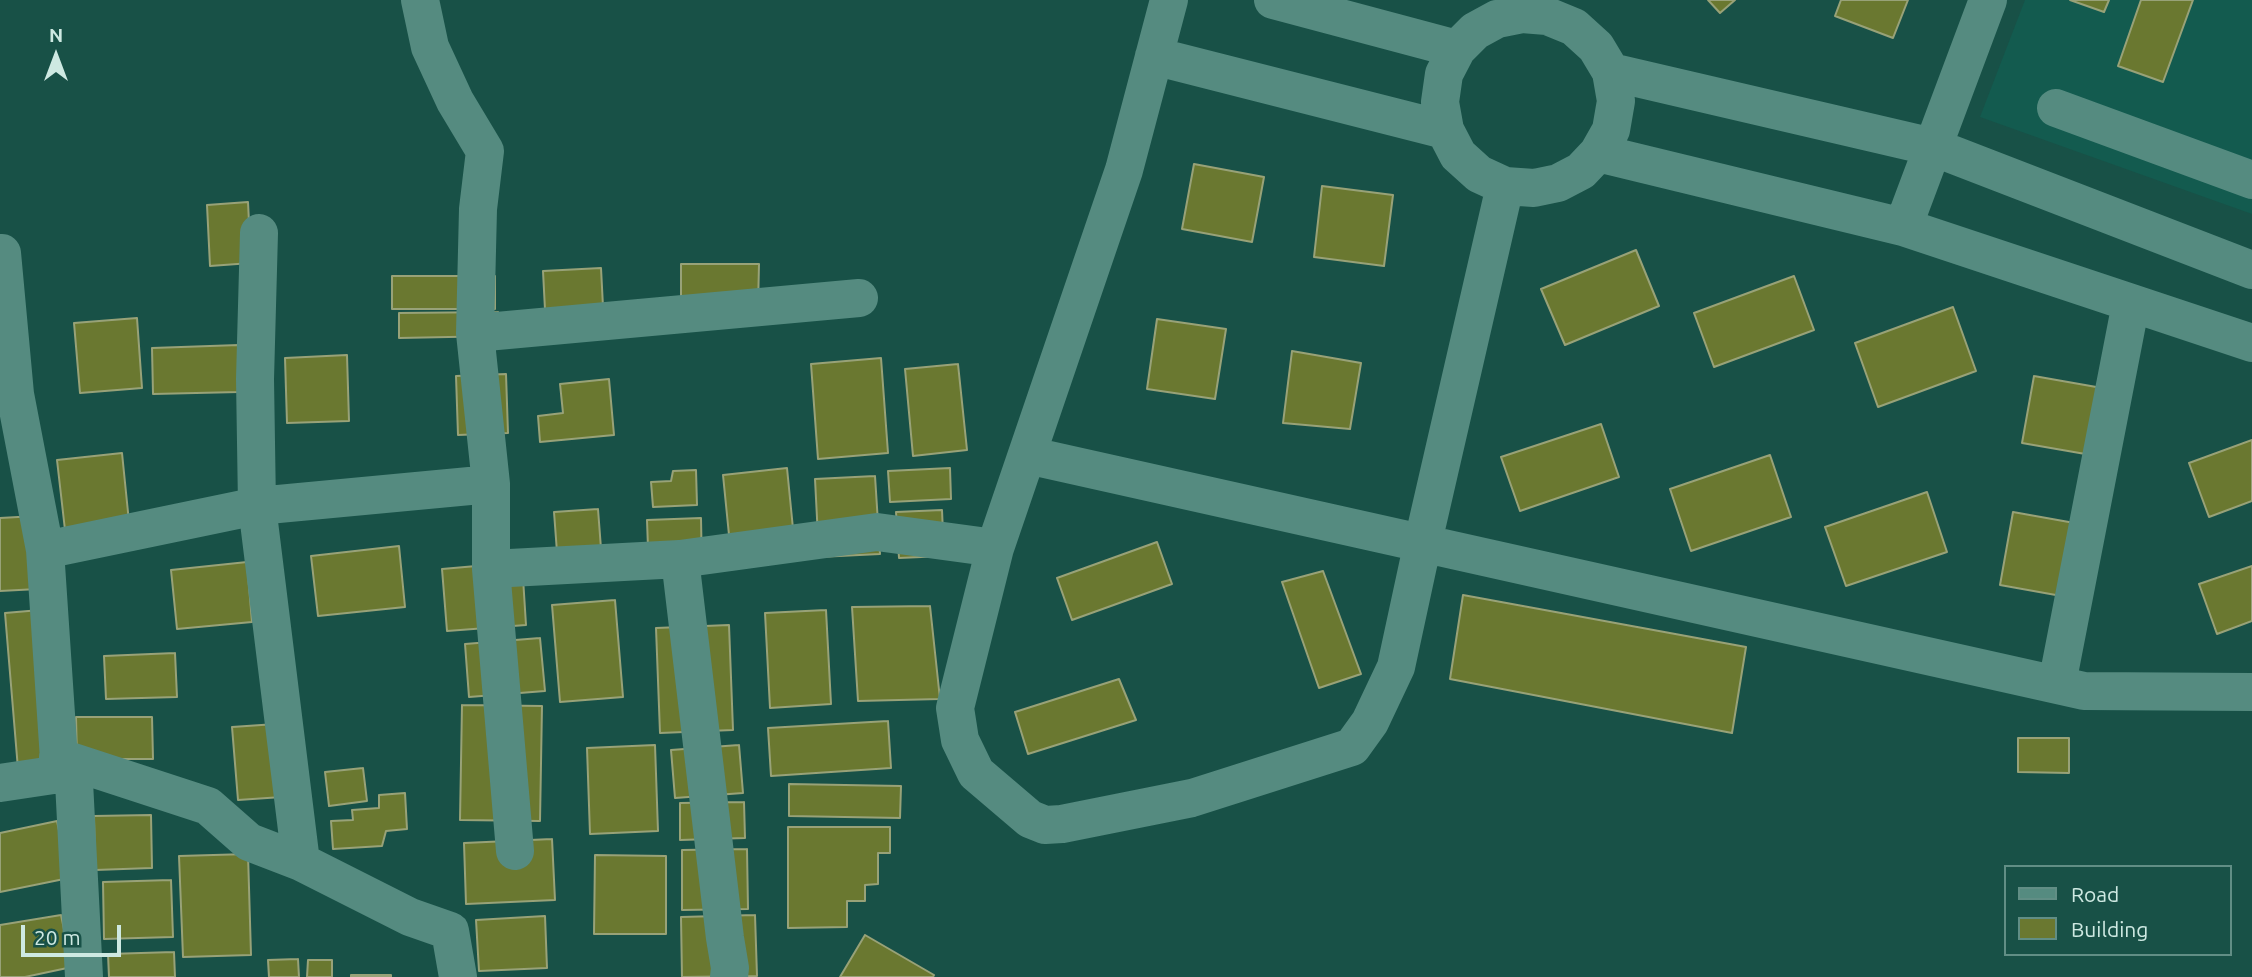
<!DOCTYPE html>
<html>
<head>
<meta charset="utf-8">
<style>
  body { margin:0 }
  #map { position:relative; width:2252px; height:977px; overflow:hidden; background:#185147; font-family:Ubuntu,sans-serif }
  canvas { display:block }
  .legend { position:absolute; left:2004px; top:865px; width:228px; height:91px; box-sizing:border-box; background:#185147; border:2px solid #618e85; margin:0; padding:9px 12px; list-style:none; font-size:21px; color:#cee9e2 }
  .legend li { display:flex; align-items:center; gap:14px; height:35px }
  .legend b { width:35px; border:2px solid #618e85 }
  .north { position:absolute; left:21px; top:21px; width:70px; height:70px; -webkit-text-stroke:5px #185147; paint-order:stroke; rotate:0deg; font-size:19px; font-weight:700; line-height:28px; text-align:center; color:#cee9e2 }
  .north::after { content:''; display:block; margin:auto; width:24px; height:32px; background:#cee9e2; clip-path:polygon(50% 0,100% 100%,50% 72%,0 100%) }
  .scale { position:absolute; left:21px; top:925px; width:100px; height:32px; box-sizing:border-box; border:4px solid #cee9e2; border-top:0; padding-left:9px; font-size:21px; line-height:24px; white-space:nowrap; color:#cee9e2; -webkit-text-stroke:5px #185147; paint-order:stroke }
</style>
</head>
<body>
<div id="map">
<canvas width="2252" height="977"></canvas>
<ul class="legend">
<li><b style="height:9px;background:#558b80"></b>Road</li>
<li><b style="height:19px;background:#6a7830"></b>Building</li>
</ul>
<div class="north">N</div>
<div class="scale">20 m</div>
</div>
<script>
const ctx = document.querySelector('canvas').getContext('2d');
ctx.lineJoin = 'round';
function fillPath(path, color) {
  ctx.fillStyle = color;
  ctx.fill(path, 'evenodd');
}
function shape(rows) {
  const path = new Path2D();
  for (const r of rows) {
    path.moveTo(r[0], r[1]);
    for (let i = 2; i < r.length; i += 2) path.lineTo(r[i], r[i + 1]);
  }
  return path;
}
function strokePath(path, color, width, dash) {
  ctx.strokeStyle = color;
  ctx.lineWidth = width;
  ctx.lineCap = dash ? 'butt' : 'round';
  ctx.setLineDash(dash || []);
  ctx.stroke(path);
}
fillPath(shape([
  [2025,0,2252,0,2252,214,1980,117]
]), '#135b4f');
const building = shape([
  [1708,0,1735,0,1720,13,1708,0],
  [1841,0,1908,0,1893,38,1835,16,1841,0],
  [2070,0,2109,0,2104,12,2070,0],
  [2141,0,2193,0,2163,82,2118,66,2141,0],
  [1194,164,1264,177,1252,242,1182,229,1194,164],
  [1322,186,1393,195,1384,266,1314,257,1322,186],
  [248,202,251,263,210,266,207,205,248,202],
  [1636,250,1659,306,1565,345,1541,289,1636,250],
  [681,264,759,264,758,307,681,306,681,264],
  [601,268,604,326,546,329,543,271,601,268],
  [392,276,495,276,495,309,392,309,392,276],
  [1794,276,1814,330,1714,367,1694,313,1794,276],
  [1953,307,1976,371,1878,407,1855,343,1953,307],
  [498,312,499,336,399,338,399,313,498,312],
  [137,318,142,388,80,393,74,323,137,318],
  [1157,319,1226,329,1215,399,1147,389,1157,319],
  [239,345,239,392,153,394,152,348,239,345],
  [1292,351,1361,363,1350,429,1283,423,1292,351],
  [347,355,349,421,287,423,285,358,347,355],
  [881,358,888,453,818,459,811,364,881,358],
  [958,364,967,450,913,456,905,369,958,364],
  [506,374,508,433,458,435,456,376,506,374],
  [2034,376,2102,388,2091,455,2022,443,2034,376],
  [609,379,614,435,540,442,538,416,563,413,560,384,609,379],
  [1601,424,1619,477,1520,511,1501,457,1601,424],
  [2252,440,2252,501,2209,517,2189,463,2252,440],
  [122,453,129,522,65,530,57,460,122,453],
  [1770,455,1791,517,1691,551,1670,489,1770,455],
  [787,468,796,559,732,565,723,475,787,468],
  [950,468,951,499,890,502,888,471,950,468],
  [696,470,697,505,653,507,651,482,671,481,673,471,696,470],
  [875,476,880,554,819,557,815,479,875,476],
  [1927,492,1947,552,1846,586,1825,527,1927,492],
  [598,509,603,575,559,579,554,512,598,509],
  [942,510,944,556,899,558,896,512,942,510],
  [2013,512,2080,524,2067,597,2000,585,2013,512],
  [36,516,38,589,0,591,0,518,36,516],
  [701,518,702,572,649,576,647,520,701,518],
  [1157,542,1172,584,1072,620,1057,578,1157,542],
  [399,546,405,607,318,616,311,556,399,546],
  [247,562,252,622,177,629,171,570,247,562],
  [522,562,526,625,447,631,442,569,522,562],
  [2252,566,2252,621,2217,634,2199,584,2252,566],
  [1323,571,1361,674,1319,688,1282,582,1323,571],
  [1463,595,1746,647,1732,733,1450,679,1463,595],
  [615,600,623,697,560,702,552,605,615,600],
  [930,606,940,699,858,701,852,607,930,606],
  [40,610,53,766,18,769,5,613,40,610],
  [826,610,831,704,770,708,765,613,826,610],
  [729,625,733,730,660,733,656,628,729,625],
  [540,638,545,691,469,697,465,644,540,638],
  [175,653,177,697,106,699,104,656,175,653],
  [1119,679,1136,720,1028,754,1015,712,1119,679],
  [462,705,542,706,540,821,460,820,462,705],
  [76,717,152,717,153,759,77,759,76,717],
  [888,721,891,768,771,776,768,728,888,721],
  [276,724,282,797,238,800,232,727,276,724],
  [2018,738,2069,738,2069,773,2018,772,2018,738],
  [655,745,658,831,590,834,587,748,655,745],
  [739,745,743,793,675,798,671,750,739,745],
  [363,768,367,801,329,806,325,772,363,768],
  [789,784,901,786,900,818,789,816,789,784],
  [405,793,407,829,386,831,382,846,333,849,331,821,353,820,352,810,379,808,379,795,405,793],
  [744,802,745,838,680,840,680,803,744,802],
  [151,815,152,868,95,870,94,816,151,815],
  [57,821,69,878,0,892,0,833,57,821],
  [788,827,890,827,890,853,878,853,878,884,865,885,865,901,847,901,847,927,788,928,788,827],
  [552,839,555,900,466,904,464,843,552,839],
  [747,849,748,909,682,910,682,850,747,849],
  [248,854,251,955,183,957,179,856,248,854],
  [595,855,666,856,666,934,594,934,595,855],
  [171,880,173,937,104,939,103,882,171,880],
  [61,915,72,967,25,977,0,977,0,925,61,915],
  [755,915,757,976,682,977,681,917,755,915],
  [545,916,547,968,479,971,476,920,545,916],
  [865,935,934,975,933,977,840,977,865,935],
  [174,952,175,977,109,977,108,954,174,952],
  [298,959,299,977,269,977,268,960,298,959],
  [308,960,332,960,332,977,307,977,308,960],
  [351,975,391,975,391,977,351,977,351,975]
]);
fillPath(building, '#6a7830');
strokePath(building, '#98a278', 2);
strokePath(shape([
  [420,0,430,47,455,101,485,151,478,209,475,333],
  [1169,0,1124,170,995,548,955,708,960,740,976,773,1030,819,1045,825,1062,824,1192,798,1352,747,1370,722,1396,667,1423,542,1505,186],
  [1273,0,1457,49],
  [1154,56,1445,130],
  [1611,72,1616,101,1611,130,1598,153,1581,171,1558,183,1534,188,1505,186,1479,174,1458,155,1445,130,1440,102,1444,74,1457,49,1475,31,1497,19,1522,14,1547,16,1574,27,1596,47,1611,72,1933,147,2252,270],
  [2056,108,2252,180],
  [1598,153,1903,227,2252,343],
  [1903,227,1988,0],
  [259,233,255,379,257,506,301,862],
  [1027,455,2084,691,2252,692],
  [45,550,257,506,491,484],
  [680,559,725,938,730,968,729,977],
  [491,569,680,559,877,532,995,548],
  [2057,684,2131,303],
  [58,757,208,806,249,842,301,862,410,917,450,931,458,977],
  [73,762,84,977],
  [0,783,60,774,45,550,15,394,2,253],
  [515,851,491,569,491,484,475,333,859,298]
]), '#558b80', 38);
</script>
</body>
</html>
